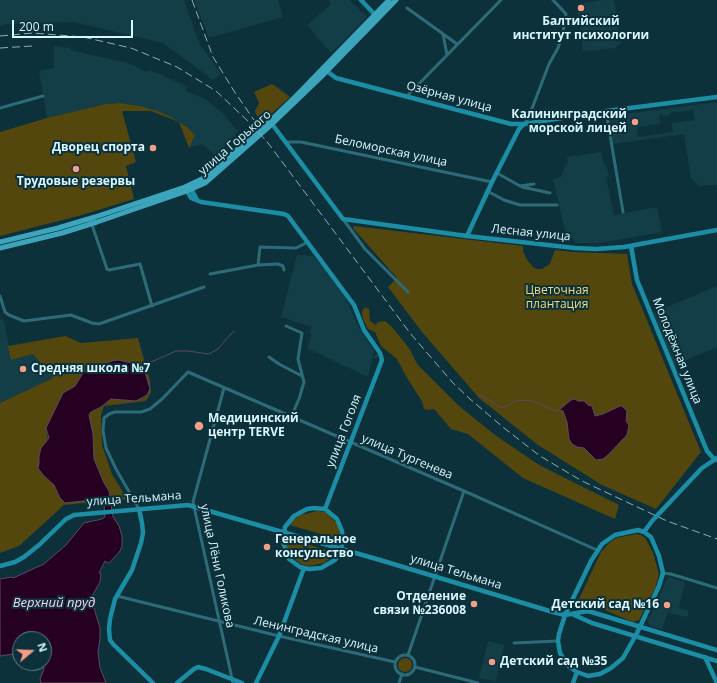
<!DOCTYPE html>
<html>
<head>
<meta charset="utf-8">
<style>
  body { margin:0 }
  #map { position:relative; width:717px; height:683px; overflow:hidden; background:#0c313a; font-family:"Open Sans",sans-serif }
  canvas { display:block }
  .north { position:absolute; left:12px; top:631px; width:40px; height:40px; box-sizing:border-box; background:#0c313a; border:1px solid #5e8089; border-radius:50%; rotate:71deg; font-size:11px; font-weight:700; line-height:16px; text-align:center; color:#d9f7ff }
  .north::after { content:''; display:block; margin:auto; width:14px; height:18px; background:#f49e88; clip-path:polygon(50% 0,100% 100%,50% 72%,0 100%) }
  .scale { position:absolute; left:12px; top:20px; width:121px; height:18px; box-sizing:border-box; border:2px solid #d9f7ff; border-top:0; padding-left:5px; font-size:12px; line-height:14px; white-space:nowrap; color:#d9f7ff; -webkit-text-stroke:3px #0c313a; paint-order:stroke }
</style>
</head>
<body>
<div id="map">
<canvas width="717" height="683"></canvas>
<div class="north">N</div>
<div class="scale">200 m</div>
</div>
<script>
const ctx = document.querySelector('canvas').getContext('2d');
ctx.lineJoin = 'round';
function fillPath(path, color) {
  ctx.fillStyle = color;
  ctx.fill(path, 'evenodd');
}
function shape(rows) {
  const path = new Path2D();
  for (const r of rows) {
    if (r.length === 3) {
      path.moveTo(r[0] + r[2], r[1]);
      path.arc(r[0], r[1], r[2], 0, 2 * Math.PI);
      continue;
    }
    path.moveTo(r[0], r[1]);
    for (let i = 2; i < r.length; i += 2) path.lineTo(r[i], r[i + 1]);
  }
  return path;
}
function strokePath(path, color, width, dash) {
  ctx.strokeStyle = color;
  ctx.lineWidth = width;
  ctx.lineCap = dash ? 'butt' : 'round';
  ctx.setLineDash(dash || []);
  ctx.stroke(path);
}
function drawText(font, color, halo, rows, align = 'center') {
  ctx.font = font + ' "Open Sans",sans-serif';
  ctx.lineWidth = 4;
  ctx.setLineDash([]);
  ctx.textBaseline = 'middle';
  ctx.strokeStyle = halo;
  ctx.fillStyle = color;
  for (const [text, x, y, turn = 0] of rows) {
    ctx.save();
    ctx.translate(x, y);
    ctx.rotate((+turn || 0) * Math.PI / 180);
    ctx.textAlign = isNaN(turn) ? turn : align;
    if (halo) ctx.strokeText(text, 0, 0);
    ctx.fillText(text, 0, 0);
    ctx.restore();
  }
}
fillPath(shape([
  [0,0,184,0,199,43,221,74,213,80,163,43,73,22,6,24,1,27,0,25],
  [194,0,278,0,283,17,209,38],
  [330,0,349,0,367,17,331,53,307,25,330,5],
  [603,0,614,0,621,43,615,48,583,51,577,4],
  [54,46,70,48,70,50,128,63,147,72,150,70,188,87,186,91,203,98,223,113,238,132,215,155,202,144,189,148,195,135,187,127,158,111,140,106,120,103,106,104,47,118,39,71,54,68],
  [717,102,717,185,700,186,691,179,684,134,613,144,609,116],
  [693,110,695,120,672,123,673,132,638,137,637,127,660,124,659,115,663,114,663,116,670,115,670,113],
  [601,152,604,165,606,165,609,176,606,177,614,215,657,207,662,232,600,243,575,243,573,238,567,239,553,179,561,177,565,166,568,163,567,157],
  [297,255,313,256,327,270,346,299,358,326,374,351,368,377,307,348,312,335,309,333,311,327,281,317],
  [717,286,717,347,674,365,653,313],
  [0,319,4,320,11,360,33,354,53,378,0,403],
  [668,577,685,582,679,608,689,611,687,617,668,613,662,629,649,626,648,620],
  [488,641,504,645,496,681,479,678]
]), '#143e47');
fillPath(shape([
  [272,84,278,88,290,97,268,117,265,120,262,119,256,115,255,111,259,103,257,98,254,92],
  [120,103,140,106,158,111,171,117,187,127,195,135,189,148,179,122,151,111,122,111,136,162,126,166,134,199,82,215,0,236,0,132,47,118,106,104],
  [354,226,523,246,523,251,527,260,534,268,537,269,542,269,550,264,555,250,572,252,627,254,632,284,701,452,656,509,602,485,538,445,479,398,422,332,388,287,397,278,353,228],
  [365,307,369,309,370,321,376,325,378,322,385,321,392,327,409,348,417,364,458,405,495,435,539,465,619,505,615,519,523,478,468,434,451,429,434,409,429,410,424,409,422,401,407,378,397,359,381,346,375,332,368,329,363,319,362,312],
  [65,336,81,343,138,338,150,381,151,392,146,401,104,406,101,415,102,445,112,474,127,499,111,501,109,491,104,483,94,459,93,434,89,419,89,413,101,407,109,400,111,399,132,401,144,398,149,392,144,368,141,365,123,361,99,364,92,367,81,377,75,386,61,396,56,408,48,425,46,430,48,440,41,448,39,456,39,463,38,468,43,475,54,485,60,498,101,499,104,501,64,505,19,546,0,553,0,403,53,378,33,354,11,360,8,346],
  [317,511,325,512,337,523,339,528,341,540,290,525,293,520,301,515],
  [636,534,641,535,645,538,649,545,653,553,659,574,656,586,639,620,633,622,579,599,601,552,609,543,616,538],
  [286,538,337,553,324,563,309,566,301,564,291,556,286,547],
  [405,665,7]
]), '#54470e');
const water = shape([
  [118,360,141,365,144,368,150,389,147,395,136,401,111,399,101,407,91,412,89,415,93,434,94,459,104,483,109,491,113,517,119,526,122,536,122,546,120,551,109,563,105,561,99,573,101,574,100,582,91,598,100,628,100,638,98,652,100,668,106,683,41,683,40,679,44,669,43,663,44,663,44,639,20,639,20,653,0,656,0,579,12,577,13,578,44,564,66,545,84,523,102,519,105,517,104,504,103,500,101,499,65,503,60,498,54,485,43,475,38,468,39,463,39,456,41,448,49,438,46,428,63,393,75,386,83,373,92,367,112,361,118,360],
  [575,399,578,401,584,401,588,405,592,406,595,416,603,414,620,406,622,406,627,411,626,421,629,425,627,435,608,455,603,459,596,460,584,448,577,447,572,444,569,439,567,422,563,411,559,410,571,400,575,399]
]);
fillPath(water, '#260020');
strokePath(water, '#5c4a63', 1);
strokePath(shape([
  [650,103,651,103],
  [375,357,378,355],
  [142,366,176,351,188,351,209,354,218,349,230,335,234,331],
  [479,395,488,399,499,407,504,407,508,406,515,401,530,400,556,411,559,410]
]), '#5c4a63', 1);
strokePath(shape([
  [407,8,457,44],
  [443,34,447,55],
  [407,96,501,0],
  [0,108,43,96],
  [606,111,623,212],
  [524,124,528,119,549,64,558,48,563,32,566,14,553,0],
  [286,142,301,142,492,182],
  [497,173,520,186,534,184],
  [522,187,550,193],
  [487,191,504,200,520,205,557,205],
  [343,219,365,249,408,292],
  [91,222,107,269,109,270,140,264,152,306],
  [258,265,278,264,283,266,284,270],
  [210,274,258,265,260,247,296,248,308,242],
  [0,296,5,312,9,315,24,321,71,315,92,323,99,324,204,287],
  [286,326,302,333,298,359,304,382,299,399,291,417],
  [269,357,279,364,302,376],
  [224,388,193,502,233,683],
  [139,509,116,469,106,448,103,431,104,418,109,414,115,412,141,412,150,409,162,399,188,372,464,491,597,550],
  [663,573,671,574,717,588],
  [117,596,279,636,395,662],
  [514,643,558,641],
  [408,655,464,491],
  [405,665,10],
  [415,667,478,683],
  [399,683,402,674]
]), '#2e6b79', 3);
strokePath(shape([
  [361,0,377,17],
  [324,69,336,78,511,124,524,124,606,111,717,97],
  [272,124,343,219,467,236,575,248,596,249,624,247,717,230],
  [190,186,197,200],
  [186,189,191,198,201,202,284,214,288,216,354,305,364,330,380,353,382,360,325,509],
  [467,236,492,182,519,129,524,124],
  [631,246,637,280,707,451,715,460],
  [314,508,325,509,337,519,342,531,343,541,340,553,335,560,321,568,309,569,300,567,289,559,283,542,285,527,294,516,307,509,314,508],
  [139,509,142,523,143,533,141,543,132,570,115,599,110,619,109,629,110,640,113,644,153,683],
  [638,530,644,532,651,537,659,556,663,573,659,586,637,633,623,658,611,668,600,674,588,676,577,672,567,665,560,653,558,641,559,634,565,615,591,561,602,544,615,535,638,530],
  [644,532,652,521,702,468,717,458],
  [0,566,15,562,24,557,39,545,66,519,74,515,188,505,380,560,553,612,565,615,588,611,717,650],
  [572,614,592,623,717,661],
  [705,657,717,683],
  [177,683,194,669,198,667,206,669,242,683],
  [256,683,279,636,304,568],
  [573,683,577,672]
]), '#1b8da4', 4.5);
strokePath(shape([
  [0,242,58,228,95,217,185,187,206,177,270,121,297,95,389,0],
  [0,248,62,233,97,222,187,191,205,183,272,124,321,77,396,0]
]), '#3ca5bc', 5);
strokePath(shape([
  [192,0,213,57,234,91,256,123],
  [0,36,33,33,83,37,131,48,177,67,216,91,250,123,268,143,410,333,453,383,470,399,504,428,540,456,582,481,667,521,717,539],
  [0,48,32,46]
]), '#8fafb7', 1, [8, 4]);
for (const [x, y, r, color] of [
  [581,8,4,"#f49e88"],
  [635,122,4,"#f49e88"],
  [153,148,4,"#f49e88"],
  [76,169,4,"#f49e88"],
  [23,369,4,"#f49e88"],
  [199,426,5,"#f49e88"],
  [267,547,4,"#f49e88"],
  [474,604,4,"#f49e88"],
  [667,605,4,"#f49e88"],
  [492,662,4,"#f49e88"]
]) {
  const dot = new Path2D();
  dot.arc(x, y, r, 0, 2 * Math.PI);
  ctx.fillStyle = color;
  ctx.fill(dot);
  strokePath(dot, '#0c313a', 1.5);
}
drawText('bold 12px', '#d9f7ff', '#0c313a', [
  ["Балтийский",581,22,"center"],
  ["институт психологии",581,36,"center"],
  ["Калининградский",627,115],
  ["морской лицей",627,129],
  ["Дворец спорта",145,148],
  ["Трудовые резервы",76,182,"center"],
  ["Средняя школа №7",31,369,"left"],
  ["Медицинский",208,419,"left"],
  ["центр TERVE",208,433,"left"],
  ["Генеральное",275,540,"left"],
  ["консульство",275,554,"left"],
  ["Отделение",466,597],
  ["связи №236008",466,611],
  ["Детский сад №16",659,605],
  ["Детский сад №35",500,662,"left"]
], 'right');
drawText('12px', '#d9f7ff', '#0c313a', [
  ["Озёрная улица",449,97,15],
  ["улица Горького",235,143,-41],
  ["Беломорская улица",391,151,12],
  ["Лесная улица",531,233,6],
  ["Молодёжная улица",677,351,68],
  ["улица Гоголя",344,431,-69],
  ["улица Тургенева",407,457,23],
  ["улица Тельмана",134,499,-4],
  ["улица Лёни Голикова",217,566,78],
  ["улица Тельмана",456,572,17],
  ["Ленинградская улица",316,635,13]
]);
drawText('12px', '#f1d97d', '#0c313a', [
  ["Цветочная",557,291],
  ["плантация",557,305]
]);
drawText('italic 13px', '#fdcef1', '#0c313a', [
  ["Верхний пруд",54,603]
]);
</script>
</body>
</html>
